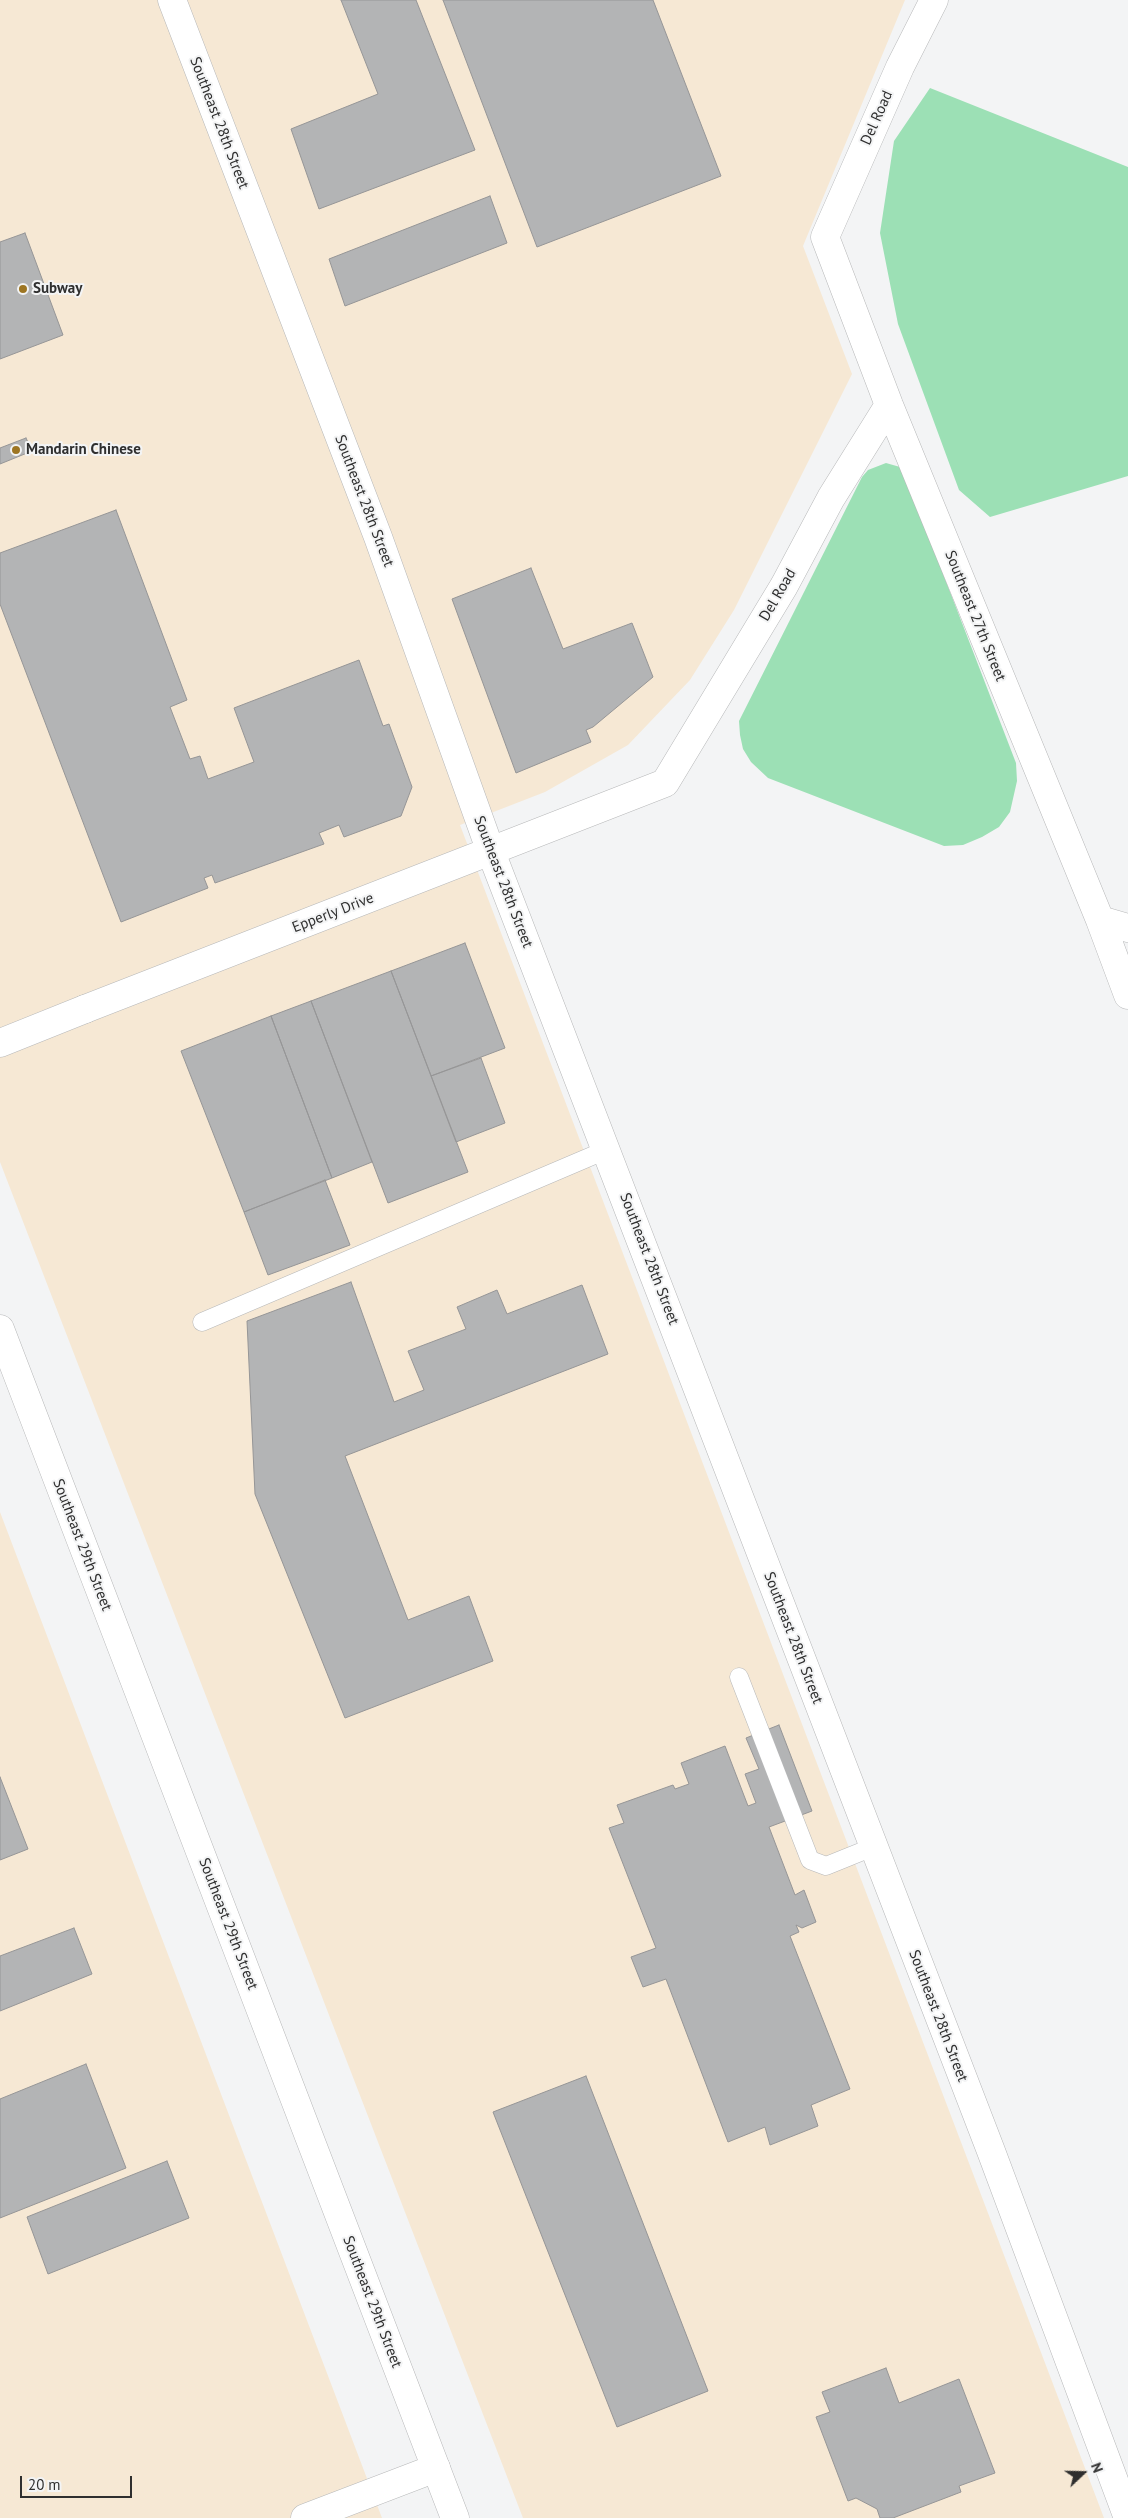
<!DOCTYPE html>
<html>
<head>
<meta charset="utf-8">
<style>
  body { margin:0 }
  #map { position:relative; width:1128px; height:2518px; overflow:hidden; background:#f3f4f5; font-family:"PT Sans",sans-serif }
  canvas { display:block }
  .north { position:absolute; left:1058px; top:2448px; width:50px; height:50px; -webkit-text-stroke:4px #f3f4f5; paint-order:stroke; rotate:69deg; font-size:14px; font-weight:700; line-height:20px; text-align:center; color:#2f2f2f }
  .north::after { content:''; display:block; margin:auto; width:18px; height:22px; background:#2f2f2f; clip-path:polygon(50% 0,100% 100%,50% 72%,0 100%) }
  .scale { position:absolute; left:20px; top:2476px; width:112px; height:22px; box-sizing:border-box; border:2px solid #2f2f2f; border-top:0; padding-left:6px; font-size:15px; line-height:18px; white-space:nowrap; color:#2f2f2f; -webkit-text-stroke:4px #f3f4f5; paint-order:stroke }
</style>
</head>
<body>
<div id="map">
<canvas width="1128" height="2518"></canvas>
<div class="north">N</div>
<div class="scale">20 m</div>
</div>
<script>
const ctx = document.querySelector('canvas').getContext('2d');
ctx.lineJoin = 'round';
function fillPath(path, color) {
  ctx.fillStyle = color;
  ctx.fill(path, 'evenodd');
}
function shape(rows) {
  const path = new Path2D();
  for (const r of rows) {
    path.moveTo(r[0], r[1]);
    for (let i = 2; i < r.length; i += 2) path.lineTo(r[i], r[i + 1]);
  }
  return path;
}
function strokePath(path, color, width, dash) {
  ctx.strokeStyle = color;
  ctx.lineWidth = width;
  ctx.lineCap = dash ? 'butt' : 'round';
  ctx.setLineDash(dash || []);
  ctx.stroke(path);
}
function drawText(font, color, halo, rows, align = 'center') {
  ctx.font = font + ' "PT Sans",sans-serif';
  ctx.lineWidth = 4;
  ctx.setLineDash([]);
  ctx.textBaseline = 'middle';
  ctx.strokeStyle = halo;
  ctx.fillStyle = color;
  for (const [text, x, y, turn = 0] of rows) {
    ctx.save();
    ctx.translate(x, y);
    ctx.rotate((+turn || 0) * Math.PI / 180);
    ctx.textAlign = isNaN(turn) ? turn : align;
    if (halo) ctx.strokeText(text, 0, 0);
    ctx.fillText(text, 0, 0);
    ctx.restore();
  }
}
fillPath(shape([
  [0,0,905,0,803,246,852,374,734,610,690,680,628,745,545,792,460,825,1104,2518,523,2518,0,1162],
  [0,1512,382,2518,0,2518]
]), '#f6e8d4');
fillPath(shape([
  [930,88,1128,167,1128,476,990,517,959,490,898,324,880,233,894,141],
  [886,463,900,467,905,475,1016,763,1017,781,1010,812,999,827,982,837,963,845,944,846,768,778,751,762,743,749,740,735,739,721,862,477,868,470]
]), '#9ce0b5');
const building = shape([
  [341,0,416,0,475,150,319,209,291,129,378,94,341,0],
  [443,0,653,0,721,176,537,247,443,0],
  [490,196,507,243,345,306,329,259,490,196],
  [25,233,63,335,0,359,0,242,25,233],
  [26,438,32,451,0,464,0,448,26,438],
  [116,510,187,700,170,707,190,759,200,756,208,779,254,762,234,708,359,660,383,726,389,724,412,787,401,816,344,837,339,825,319,833,324,844,215,883,212,875,204,878,208,888,121,922,0,604,0,553,116,510],
  [531,568,563,649,632,623,653,677,593,727,586,730,591,742,516,773,452,599,531,568],
  [465,943,505,1048,431,1076,391,971,465,943],
  [391,971,468,1172,388,1203,311,1001,391,971],
  [311,1001,372,1162,332,1178,271,1016,311,1001],
  [271,1016,332,1178,244,1212,181,1051,271,1016],
  [481,1058,505,1123,456,1142,431,1076,481,1058],
  [325,1180,350,1245,268,1275,244,1212,325,1180],
  [351,1282,394,1402,424,1390,408,1351,466,1329,457,1307,497,1290,507,1314,582,1285,608,1354,345,1456,408,1620,469,1596,493,1661,345,1718,255,1494,247,1321,351,1282],
  [779,1725,812,1811,769,1827,795,1895,804,1890,816,1922,802,1928,796,1925,799,1932,790,1936,850,2089,811,2105,818,2126,770,2145,765,2127,728,2142,666,1979,643,1987,631,1957,656,1948,609,1828,624,1823,617,1805,673,1785,675,1789,689,1784,681,1763,725,1746,748,1806,756,1803,745,1774,759,1769,746,1738,779,1725],
  [0,1777,28,1849,0,1860,0,1777],
  [74,1928,92,1974,0,2011,0,1956,74,1928],
  [86,2064,126,2168,0,2218,0,2099,86,2064],
  [586,2076,708,2391,617,2427,493,2112,586,2076],
  [167,2161,189,2218,48,2274,27,2217,167,2161],
  [886,2368,899,2403,959,2379,995,2473,959,2486,961,2492,893,2518,880,2518,877,2509,856,2498,848,2501,816,2417,830,2412,822,2392,886,2368]
]);
fillPath(building, '#b3b4b5');
strokePath(building, '#969697', 1);
const service = shape([
  [202,1322,606,1150],
  [739,1677,810,1860,826,1866,873,1847]
]);
const minor = shape([
  [172,0,378,537,491,852,991,2151,1128,2518],
  [934,0,900,67,825,237,889,405,1100,920,1128,995],
  [1100,920,1128,928],
  [85,1009,665,783,784,586,831,498,889,405],
  [305,2518,436,2468]
]);
const tertiary = shape([
  [0,1043,85,1009]
]);
const secondary = shape([
  [0,1329,455,2518]
]);
strokePath(service, '#b7b8b9', 19);
strokePath(minor, '#b7b8b9', 29);
strokePath(tertiary, '#b7b8b9', 29);
strokePath(secondary, '#b7b8b9', 29);
strokePath(service, '#fff', 18);
strokePath(minor, '#fff', 28);
strokePath(tertiary, '#fff', 28);
strokePath(secondary, '#fff', 28);
for (const [x, y, r, color] of [
  [23,289,5,"#9d7522"],
  [16,450,5,"#9d7522"]
]) {
  const dot = new Path2D();
  dot.arc(x, y, r, 0, 2 * Math.PI);
  ctx.fillStyle = color;
  ctx.fill(dot);
  strokePath(dot, '#f3f4f5', 2);
}
drawText('15px', '#2f2f2f', '#f3f4f5', [
  ["Del Road",877,118,-66],
  ["Southeast 28th Street",219,123,69],
  ["Southeast 28th Street",364,501,69],
  ["Del Road",778,595,-60],
  ["Southeast 27th Street",975,616,68],
  ["Southeast 28th Street",503,882,69],
  ["Epperly Drive",333,913,-21],
  ["Southeast 28th Street",649,1259,69],
  ["Southeast 29th Street",82,1545,69],
  ["Southeast 28th Street",793,1638,69],
  ["Southeast 29th Street",228,1924,69],
  ["Southeast 28th Street",938,2016,69],
  ["Southeast 29th Street",372,2302,69]
]);
drawText('bold 15px', '#2f2f2f', '#f3f4f5', [
  ["Subway",33,289],
  ["Mandarin Chinese",26,450]
], 'left');
</script>
</body>
</html>
